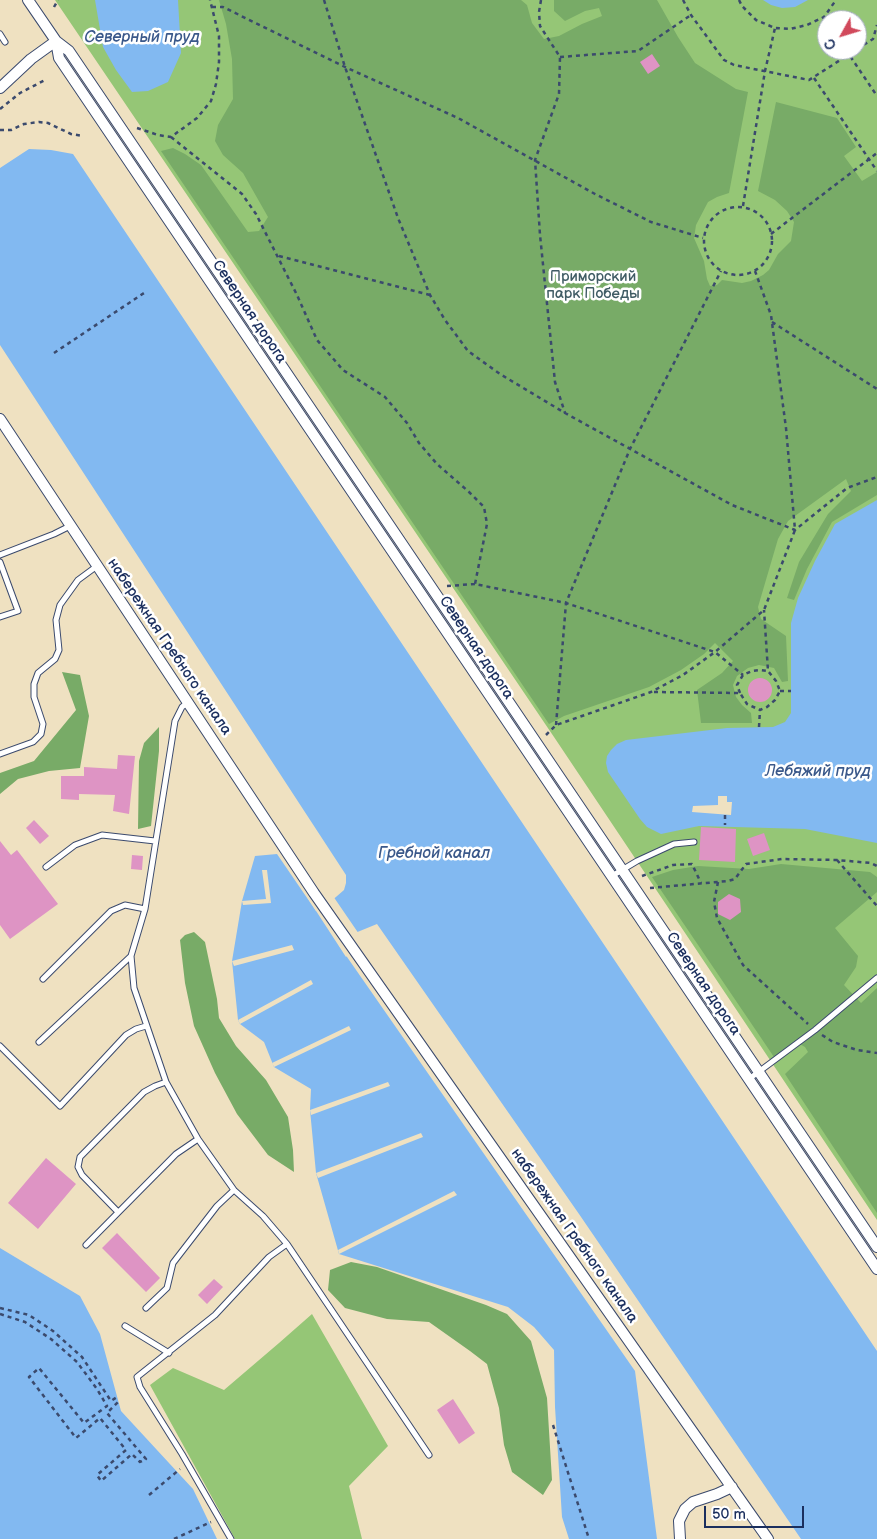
<!DOCTYPE html>
<html>
<head>
<meta charset="utf-8">
<style>
  body { margin:0 }
  #map { position:relative; width:877px; height:1539px; overflow:hidden; background:#efe1c1; font-family:"Balsamiq Sans",sans-serif }
  canvas { display:block }
  .north { position:absolute; left:817px; top:10px; width:50px; height:50px; box-sizing:border-box; background:#fff; border:1px solid #a4acbf; border-radius:50%; rotate:231deg; font-size:14px; font-weight:700; line-height:20px; text-align:center; color:#1b2f5e }
  .north::after { content:''; display:block; margin:auto; width:18px; height:22px; background:#d1495b; clip-path:polygon(50% 0,100% 100%,50% 72%,0 100%) }
  .scale { position:absolute; left:704px; top:1506px; width:100px; height:22px; box-sizing:border-box; border:2px solid #1b2f5e; border-top:0; padding-left:6px; font-size:15px; line-height:18px; white-space:nowrap; color:#1b2f5e; -webkit-text-stroke:4px #fff; paint-order:stroke }
</style>
</head>
<body>
<div id="map">
<canvas width="877" height="1539"></canvas>
<div class="north">С</div>
<div class="scale">50 m</div>
</div>
<script>
const ctx = document.querySelector('canvas').getContext('2d');
ctx.lineJoin = 'round';
function fillPath(path, color) {
  ctx.fillStyle = color;
  ctx.fill(path, 'evenodd');
}
function shape(rows) {
  const path = new Path2D();
  for (const r of rows) {
    if (r.length === 3) {
      path.moveTo(r[0] + r[2], r[1]);
      path.arc(r[0], r[1], r[2], 0, 2 * Math.PI);
      continue;
    }
    path.moveTo(r[0], r[1]);
    for (let i = 2; i < r.length; i += 2) path.lineTo(r[i], r[i + 1]);
  }
  return path;
}
function strokePath(path, color, width, dash) {
  ctx.strokeStyle = color;
  ctx.lineWidth = width;
  ctx.lineCap = dash ? 'butt' : 'round';
  ctx.setLineDash(dash || []);
  ctx.stroke(path);
}
function drawText(font, color, halo, rows, align = 'center') {
  ctx.font = font + ' "Balsamiq Sans",sans-serif';
  ctx.lineWidth = 5;
  ctx.setLineDash([]);
  ctx.textBaseline = 'middle';
  ctx.strokeStyle = halo;
  ctx.fillStyle = color;
  for (const [text, x, y, turn = 0] of rows) {
    ctx.save();
    ctx.translate(x, y);
    ctx.rotate((+turn || 0) * Math.PI / 180);
    ctx.textAlign = isNaN(turn) ? turn : align;
    if (halo) ctx.strokeText(text, 0, 0);
    ctx.fillText(text, 0, 0);
    ctx.restore();
  }
}
fillPath(shape([
  [55,0,877,0,877,1220,554,737],
  [827,20,857,20,857,50,827,50],
  [312,1314,388,1446,349,1486,362,1539,235,1539,150,1385,173,1368,224,1390,279,1343]
]), '#95c676');
fillPath(shape([
  [219,0,521,0,527,5,532,23,544,39,559,36,582,24,602,16,599,8,585,11,565,21,554,11,554,0,657,0,678,37,695,63,736,89,748,92,729,193,717,197,708,202,696,225,694,238,704,261,707,279,710,286,717,285,722,280,742,283,751,281,763,275,769,270,778,254,791,241,794,222,787,211,775,200,758,191,776,102,837,118,856,147,844,156,862,181,877,172,877,495,832,522,807,569,794,600,787,598,799,562,828,514,851,491,846,479,788,521,778,539,758,607,761,619,786,636,788,681,782,682,774,668,759,665,748,668,737,676,733,685,736,697,742,705,751,713,752,723,701,723,697,690,722,673,733,661,715,643,704,654,681,670,649,687,564,716,549,724,161,151,173,148,185,154,201,165,248,232,259,231,268,217,243,173,223,155,215,141,218,125,233,99,232,59,226,24],
  [62,672,80,675,89,716,80,768,49,771,18,779,0,794,0,773,34,761,76,710],
  [159,727,159,751,151,826,138,829,139,761,144,743],
  [781,864,870,872,877,877,877,892,835,928,858,956,856,967,844,985,861,1003,877,988,877,1213,785,1074,808,1052,805,1047,796,1042,774,1057,652,877,673,870,698,866,749,869],
  [194,932,205,942,217,999,219,1018,236,1046,266,1080,288,1117,293,1150,294,1172,268,1155,237,1114,215,1073,194,1026,185,983,180,940,185,935],
  [351,1262,377,1267,486,1305,507,1314,531,1341,547,1398,552,1480,543,1495,512,1472,504,1445,499,1408,487,1364,470,1351,429,1322,387,1319,345,1308,328,1290,330,1270]
]), '#78ab67');
fillPath(shape([
  [95,0,178,0,181,53,168,82,148,91,132,92,116,70,103,47],
  [763,0,808,0,795,7,782,8,771,5],
  [29,149,51,150,73,154,877,1351,877,1539,801,1539,579,1214,377,924,355,933,338,944,635,1371,657,1539,569,1539,562,1517,555,1407,554,1350,534,1327,508,1307,339,1254,316,1173,310,1110,311,1089,274,1067,264,1042,240,1024,238,1020,232,961,242,901,255,856,277,854,316,911,329,903,344,890,346,883,346,875,0,345,0,168],
  [877,500,877,843,805,829,699,826,661,834,647,827,640,819,608,772,606,763,607,756,611,750,617,744,626,740,727,728,773,727,785,722,791,713,791,623,798,598,815,561,835,524],
  [0,1248,80,1296,100,1334,121,1411,193,1489,217,1539,0,1539]
]), '#82b9f1');
fillPath(shape([
  [718,796,727,796,727,802,732,802,731,815,692,812,693,806,718,805],
  [262,870,267,870,271,903,243,905,242,901,266,899],
  [309,896,316,908,333,896,359,934,341,945,348,955,346,957,307,897],
  [292,945,294,950,234,966,232,961],
  [311,980,313,984,240,1024,238,1020],
  [349,1026,351,1030,274,1067,272,1063],
  [388,1082,390,1086,311,1115,310,1110],
  [421,1133,423,1137,318,1178,316,1173],
  [454,1191,457,1195,339,1254,338,1250]
]), '#efe1c1');
fillPath(shape([
  [652,54,660,66,648,74,640,62],
  [760,690,12],
  [118,755,135,756,129,814,113,811,115,795,79,794,79,800,61,799,61,776,84,776,84,767,117,769],
  [34,820,49,836,40,844,26,828],
  [701,827,736,829,735,862,699,860],
  [764,833,770,850,753,856,747,839],
  [0,841,11,855,17,850,58,904,10,939,0,925],
  [132,855,143,856,142,870,131,869],
  [729,894,740,899,741,912,730,920,718,914,718,902],
  [46,1158,76,1184,38,1229,8,1203],
  [117,1233,160,1278,146,1292,102,1248],
  [214,1279,223,1287,207,1304,198,1295],
  [453,1399,475,1433,459,1444,437,1410]
]), '#de94c4');
const lane = shape([
  [0,34,5,42],
  [0,555,54,534,70,526],
  [0,562,18,611,0,617],
  [187,703,182,707,175,721,145,909,131,956,134,988,166,1082,198,1139,234,1190,263,1216,287,1244,429,1455],
  [0,754,33,742,41,734,43,724,34,697,34,684,38,673,55,659,59,650,56,620,60,605,78,580,97,566],
  [46,867,75,845,102,835,155,841],
  [612,876,637,861,674,844,694,842],
  [43,979,111,911,125,905,145,909],
  [39,1042,131,956],
  [0,1046,60,1106,126,1035,136,1029,146,1026],
  [749,1079,815,1030,877,978],
  [118,1212,82,1175,78,1167,80,1157,144,1092,155,1086,166,1082],
  [86,1245,176,1154,198,1139],
  [146,1308,167,1288,173,1263,217,1206,234,1190],
  [125,1326,169,1353],
  [231,1539,182,1454,140,1387,137,1377,215,1315,269,1257,287,1244]
]);
const street = shape([
  [28,0,56,41,69,51,877,1247],
  [56,41,59,58,877,1269],
  [0,88,31,59,56,41],
  [0,419,314,893,768,1539],
  [680,1539,679,1521,685,1509,693,1502,717,1494,732,1487]
]);
strokePath(lane, '#3b4a6d', 7);
strokePath(street, '#3b4a6d', 12);
strokePath(shape([
  [324,0,345,67,398,218,430,295,445,320,468,351,500,374,565,413,732,505,795,530,847,488,877,477],
  [541,0,539,12,540,26,560,57,559,94,535,160,540,235,555,382,565,413],
  [683,0,691,15,724,60,734,65,809,80,856,50],
  [739,0,742,6,756,20,775,28,790,29,807,25,824,17,836,0],
  [54,7,58,0],
  [212,7,223,7,345,67,458,118,595,194,651,222,703,238],
  [824,17,827,22],
  [857,49,873,39,877,25],
  [846,50,877,96],
  [560,57,638,51,691,15],
  [814,78,877,171],
  [0,109,20,93,45,80],
  [137,128,158,135,171,137,197,118,211,101,216,84,219,62,219,36,210,0],
  [0,130,11,130,24,124,39,122,48,123,71,134,83,136],
  [171,137,242,194,256,214,297,295,317,340,343,370,385,397,407,423,419,443,437,464,469,492,484,507,487,524,475,584,566,603,715,652,743,675],
  [743,206,765,71,775,28],
  [738,241,34],
  [771,234,877,153],
  [279,256,430,295],
  [772,322,877,389],
  [54,353,144,293],
  [447,586,475,584],
  [780,691,791,691],
  [654,692,740,693,747,704,760,710,767,707,775,700,780,691,776,681,768,671,764,610],
  [740,693,737,685,743,675,752,671,760,670,768,671],
  [556,725,566,603,630,449,721,271],
  [759,727,760,710],
  [546,735,556,725,651,692,683,675,715,652,764,610,795,530,786,428,771,315,755,271],
  [725,815,725,825],
  [837,860,877,906],
  [642,876,673,865,692,864,701,883],
  [718,882,714,902,717,918,743,965,808,1024],
  [650,888,728,881,735,879,746,864,782,859,837,860,871,863,877,866],
  [822,1035,833,1042,857,1050,877,1053],
  [0,1308,29,1315,53,1331,82,1357,111,1401,117,1397],
  [0,1314,25,1322,51,1339,77,1362,97,1389,107,1406,84,1423,39,1368,29,1377,76,1438,100,1418,126,1450,97,1475,101,1481,132,1454,140,1462,146,1459,107,1413,118,1402],
  [553,1425,589,1539],
  [149,1495,180,1469],
  [174,1539,211,1522]
]), '#3b4a6d', 2.5, [4, 4]);
strokePath(lane, '#fff', 5);
strokePath(street, '#fff', 10);
drawText('15px', '#405c65', '#fff', [
  ["Приморский",593,277],
  ["парк Победы",593,294]
]);
drawText('15px', '#1b2f5e', '#fff', [
  ["Северная дорога",249,312,56],
  ["набережная Гребного канала",169,647,56],
  ["Северная дорога",476,648,56],
  ["Северная дорога",703,984,56],
  ["набережная Гребного канала",574,1236,55]
]);
drawText('italic 16px', '#3a588a', '#fff', [
  ["Северный пруд",142,38],
  ["Лебяжий пруд",818,772],
  ["Гребной канал",434,854]
]);
</script>
</body>
</html>
